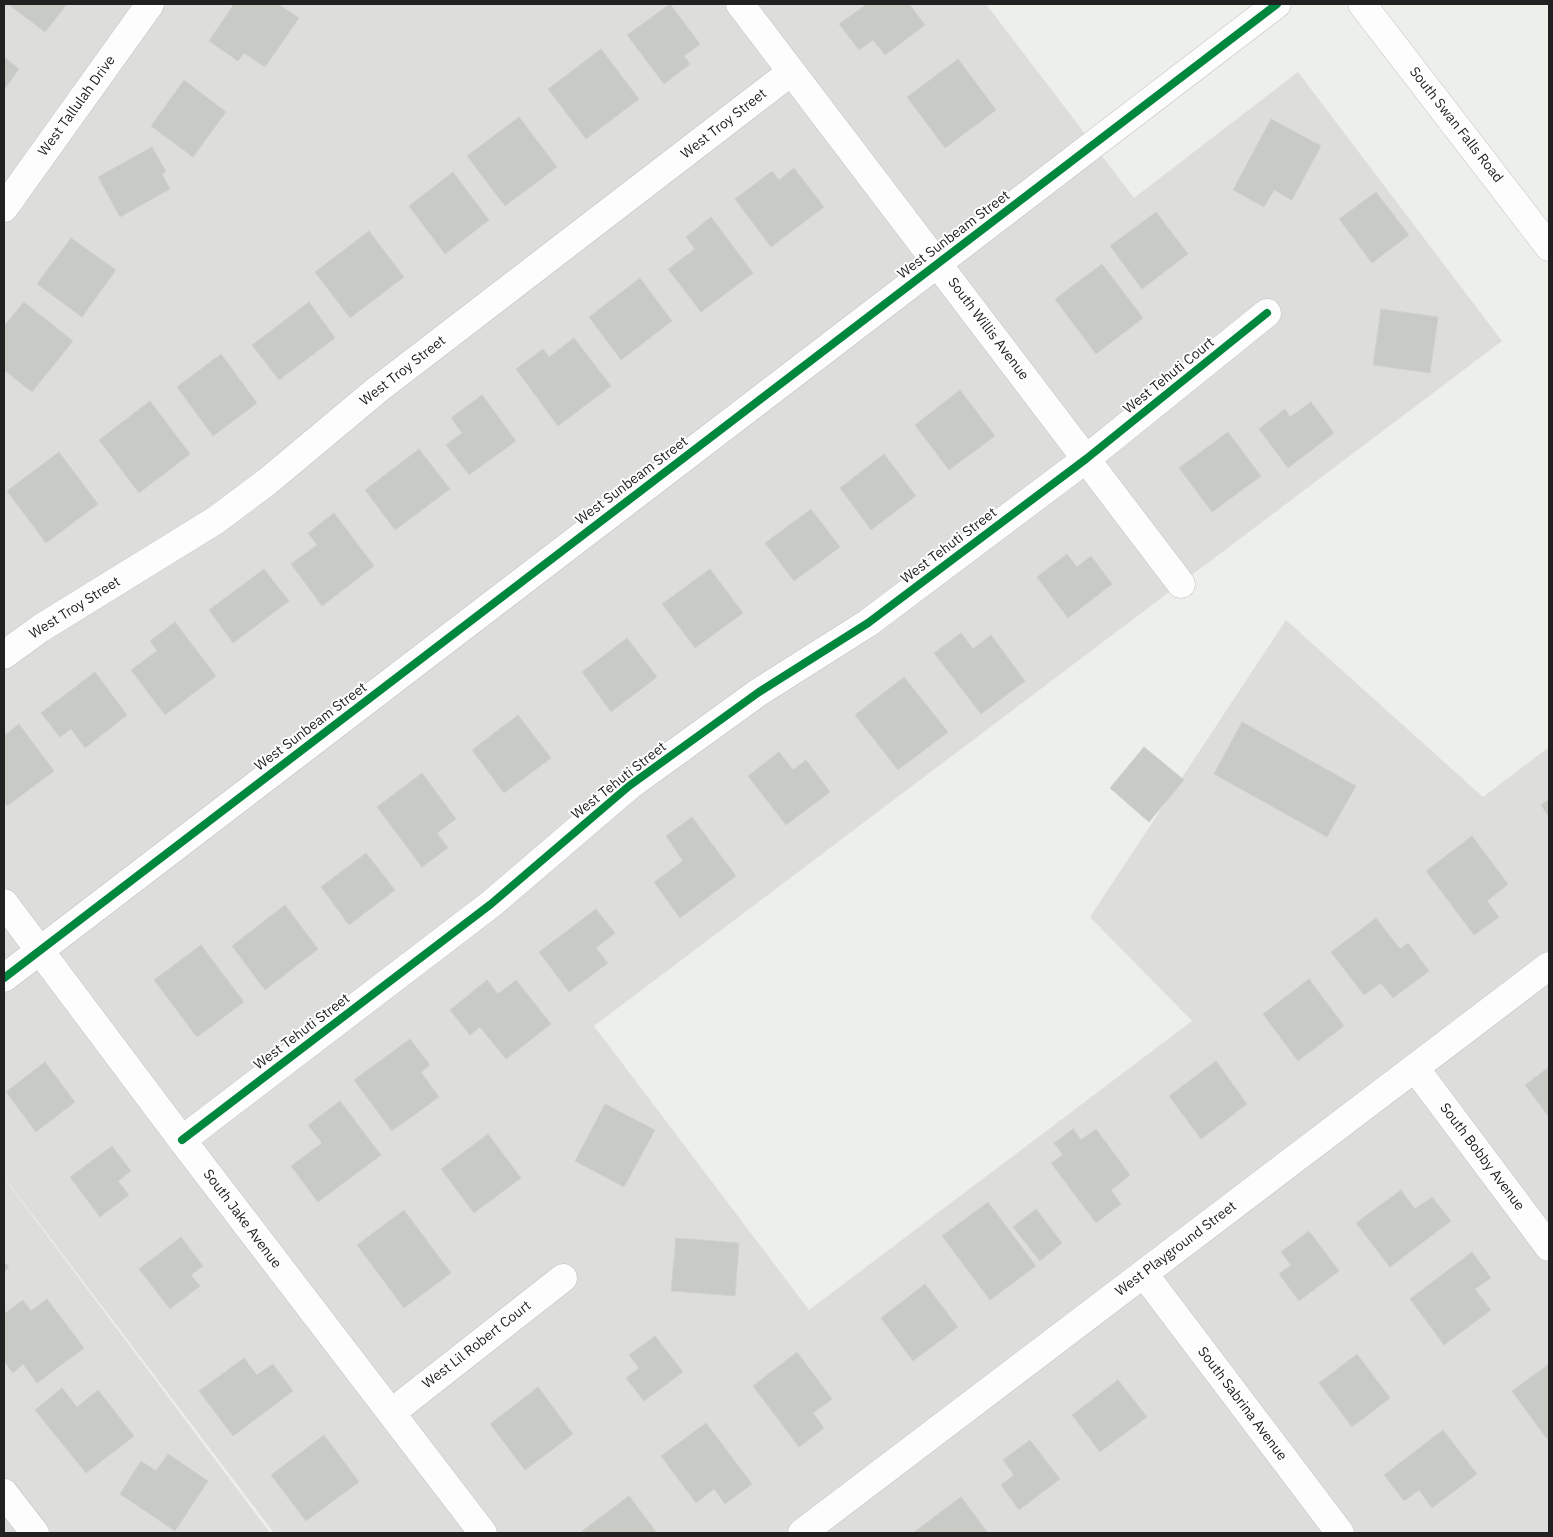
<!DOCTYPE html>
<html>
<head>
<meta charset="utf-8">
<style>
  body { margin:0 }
  #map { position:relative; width:1553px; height:1537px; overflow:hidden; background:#ecefea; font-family:"IBM Plex Sans",sans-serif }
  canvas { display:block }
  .frame { position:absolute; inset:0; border:5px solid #212121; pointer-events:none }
</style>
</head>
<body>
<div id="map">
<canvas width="1553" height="1537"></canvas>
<div class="frame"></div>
</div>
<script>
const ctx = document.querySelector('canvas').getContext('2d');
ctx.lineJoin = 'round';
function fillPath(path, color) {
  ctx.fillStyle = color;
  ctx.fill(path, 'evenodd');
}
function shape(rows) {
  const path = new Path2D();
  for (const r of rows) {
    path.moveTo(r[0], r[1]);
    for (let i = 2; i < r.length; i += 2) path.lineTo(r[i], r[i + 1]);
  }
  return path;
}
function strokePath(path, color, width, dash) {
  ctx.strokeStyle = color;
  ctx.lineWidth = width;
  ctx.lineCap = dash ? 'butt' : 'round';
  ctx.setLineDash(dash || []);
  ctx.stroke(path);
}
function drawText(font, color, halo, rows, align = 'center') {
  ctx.font = font + ' "IBM Plex Sans",sans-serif';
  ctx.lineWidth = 4;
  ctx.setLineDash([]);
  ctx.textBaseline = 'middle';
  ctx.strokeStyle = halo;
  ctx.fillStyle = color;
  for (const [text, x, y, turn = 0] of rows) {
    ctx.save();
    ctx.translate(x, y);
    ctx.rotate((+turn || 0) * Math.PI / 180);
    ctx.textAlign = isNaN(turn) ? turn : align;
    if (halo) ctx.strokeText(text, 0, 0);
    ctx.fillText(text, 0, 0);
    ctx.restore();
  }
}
fillPath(shape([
  [4,4,986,4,1134,198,1298,72,1502,341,594,1026,809,1310,1192,1021,1090,917,1286,620,1483,797,1549,747,1549,1533,274,1533,4,1177],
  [4,1178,270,1533,4,1533]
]), '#dddedb');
const building = shape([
  [8,4,67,4,45,32,8,4],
  [234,4,278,4,299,18,265,67,244,53,238,61,209,41,234,4],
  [670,4,700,44,684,56,690,64,664,84,627,35,670,4],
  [867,4,909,4,925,25,885,55,873,40,859,50,839,24,867,4],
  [601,49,639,99,586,139,548,89,601,49],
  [4,57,19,69,4,90,4,57],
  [958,59,996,110,945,148,907,97,958,59],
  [184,80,226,112,193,157,151,126,184,80],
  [519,117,557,167,505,206,467,156,519,117],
  [1271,119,1321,146,1292,200,1274,190,1264,207,1233,190,1271,119],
  [152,147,166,172,162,174,170,189,120,217,98,177,152,147],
  [794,168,824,207,771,247,735,199,772,171,779,180,794,168],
  [453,172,489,220,445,254,409,206,453,172],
  [1376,192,1409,235,1372,263,1339,219,1376,192],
  [1156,212,1188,254,1142,289,1110,246,1156,212],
  [711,217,753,273,701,312,668,269,695,249,686,237,711,217],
  [369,231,404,277,350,318,315,272,369,231],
  [71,238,116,270,82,317,37,284,71,238],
  [1102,264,1143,318,1096,354,1055,299,1102,264],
  [640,278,672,321,621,360,589,317,640,278],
  [24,302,73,341,32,392,4,370,4,326,24,302],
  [309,302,335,338,279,380,252,345,309,302],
  [1381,309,1438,317,1430,373,1373,365,1381,309],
  [574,338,611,386,558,426,516,369,543,349,549,357,574,338],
  [221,354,257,403,213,436,177,387,221,354],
  [960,390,995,436,949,470,915,425,960,390],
  [482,395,516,441,469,475,446,445,462,433,451,418,482,395],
  [150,401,190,454,139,493,99,440,150,401],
  [1311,402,1334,433,1288,468,1259,429,1285,409,1290,417,1311,402],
  [1228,432,1261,476,1212,512,1179,468,1228,432],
  [419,449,450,489,395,530,365,490,419,449],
  [59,452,98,504,46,543,7,491,59,452],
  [884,454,916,496,871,530,840,488,884,454],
  [811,509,840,547,794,581,765,543,811,509],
  [334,513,374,566,322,606,291,564,317,545,308,533,334,513],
  [1067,554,1077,567,1091,556,1112,584,1068,618,1037,577,1067,554],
  [264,569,289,601,233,643,209,610,264,569],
  [710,569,743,613,695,648,662,604,710,569],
  [175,622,216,676,165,715,131,670,157,651,150,641,175,622],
  [961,633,973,649,991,635,1025,681,981,714,934,653,961,633],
  [627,638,657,677,611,712,582,672,627,638],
  [95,672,127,715,85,748,71,729,60,737,41,713,95,672],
  [904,677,948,732,898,770,855,715,904,677],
  [518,715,551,758,504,793,472,750,518,715],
  [1242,722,1356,786,1327,837,1214,774,1242,722],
  [19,724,54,771,7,806,4,801,4,736,19,724],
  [1144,747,1184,780,1149,822,1110,788,1144,747],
  [779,752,793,770,806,760,830,792,786,825,748,776,779,752],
  [422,773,456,819,437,833,448,848,422,867,377,807,422,773],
  [1549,799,1549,817,1541,805,1549,799],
  [692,817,736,876,680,918,654,882,683,861,666,836,692,817],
  [1472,836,1508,884,1487,901,1499,917,1474,935,1426,871,1472,836],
  [366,853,395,890,349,925,321,887,366,853],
  [285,905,318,949,265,990,232,946,285,905],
  [596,909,615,933,596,948,608,963,569,992,539,952,596,909],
  [1376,918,1400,949,1408,943,1429,971,1393,998,1381,983,1364,995,1331,952,1376,918],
  [201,945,244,1002,197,1037,154,980,201,945],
  [1309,979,1344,1026,1298,1061,1263,1014,1309,979],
  [487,980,498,994,516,980,551,1024,506,1059,480,1027,470,1035,450,1010,487,980],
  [410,1039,430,1065,421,1072,439,1097,392,1131,354,1080,410,1039],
  [1216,1061,1247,1104,1201,1139,1169,1096,1216,1061],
  [45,1062,75,1102,36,1132,6,1092,45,1062],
  [1549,1067,1549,1117,1525,1085,1549,1067],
  [340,1101,381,1155,318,1202,291,1166,322,1143,308,1125,340,1101],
  [605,1104,655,1130,624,1187,575,1161,605,1104],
  [1073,1129,1081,1140,1096,1129,1130,1175,1111,1190,1121,1204,1096,1223,1051,1163,1063,1155,1054,1143,1073,1129],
  [488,1134,521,1178,474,1213,441,1169,488,1134],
  [112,1146,131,1171,118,1181,129,1195,100,1217,70,1177,112,1146],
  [1401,1190,1415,1209,1432,1197,1451,1221,1390,1267,1356,1223,1401,1190],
  [988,1202,1036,1266,990,1300,942,1236,988,1202],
  [1036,1209,1062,1243,1040,1261,1013,1227,1036,1209],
  [404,1210,451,1273,404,1308,357,1245,404,1210],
  [1309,1231,1339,1271,1299,1301,1279,1274,1291,1265,1281,1252,1309,1231],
  [181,1237,203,1266,191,1275,200,1286,170,1309,139,1269,181,1237],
  [676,1238,739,1243,735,1296,671,1291,676,1238],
  [1472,1252,1491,1278,1475,1289,1491,1310,1444,1345,1410,1299,1472,1252],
  [4,1262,9,1267,4,1272,4,1262],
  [925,1284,958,1327,913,1361,881,1318,925,1284],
  [47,1299,84,1348,37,1383,23,1364,13,1373,4,1361,4,1314,23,1300,31,1311,47,1299],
  [655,1336,683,1372,644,1401,626,1378,639,1368,629,1355,655,1336],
  [797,1352,832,1399,813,1413,824,1428,799,1447,753,1386,797,1352],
  [1357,1354,1390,1398,1352,1427,1319,1383,1357,1354],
  [244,1358,257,1375,273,1364,293,1391,233,1436,199,1391,244,1358],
  [1549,1364,1549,1437,1547,1439,1512,1391,1549,1364],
  [1118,1380,1147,1417,1100,1452,1072,1415,1118,1380],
  [538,1387,573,1434,525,1470,490,1424,538,1387],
  [62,1388,77,1407,98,1390,134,1436,86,1473,35,1410,62,1388],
  [706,1423,752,1484,725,1504,714,1489,696,1503,661,1456,706,1423],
  [1443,1430,1477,1474,1432,1508,1419,1490,1404,1501,1384,1475,1443,1430],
  [324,1435,359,1482,306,1521,271,1475,324,1435],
  [1030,1440,1060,1479,1019,1510,1001,1485,1014,1475,1003,1460,1030,1440],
  [168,1454,208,1481,175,1531,120,1494,141,1461,156,1471,168,1454],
  [629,1496,657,1533,584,1533,582,1531,629,1496],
  [961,1497,988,1533,913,1533,961,1497]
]);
fillPath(building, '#c8cac6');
strokePath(building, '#cfd2cc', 1);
const minor = shape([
  [740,4,1181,584],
  [1362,4,1549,247],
  [4,208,150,4],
  [4,655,41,628,216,520,268,481,377,390,791,72],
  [4,903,182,1140,483,1533],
  [4,978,1277,4],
  [1415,1068,1549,1247],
  [182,1140,491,904,629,786,759,692,868,623,1086,459,1267,313],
  [1144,1274,1340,1533],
  [391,1413,563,1278],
  [4,1493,35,1533],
  [802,1533,1549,966]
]);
strokePath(minor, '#c1c2c0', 29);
strokePath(minor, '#fcfdfc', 28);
strokePath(shape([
  [4,978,1277,4],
  [182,1140,491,904,629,786,759,692,868,623,1086,459,1267,313]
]), '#00873e', 8);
drawText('14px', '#212121', '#fff', [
  ["West Tallulah Drive",77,106,-54],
  ["West Troy Street",724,124,-38],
  ["South Swan Falls Road",1456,125,52],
  ["West Sunbeam Street",954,235,-37],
  ["South Willis Avenue",988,329,53],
  ["West Troy Street",403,371,-38],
  ["West Tehuti Court",1169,376,-39],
  ["West Sunbeam Street",632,481,-37],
  ["West Tehuti Street",949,546,-37],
  ["West Troy Street",75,608,-32],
  ["West Sunbeam Street",311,727,-37],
  ["West Tehuti Street",619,781,-38],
  ["West Tehuti Street",302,1032,-37],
  ["South Bobby Avenue",1482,1157,53],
  ["South Jake Avenue",242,1219,53],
  ["West Playground Street",1176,1249,-37],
  ["West Lil Robert Court",477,1345,-38],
  ["South Sabrina Avenue",1242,1404,53]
]);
</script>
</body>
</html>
